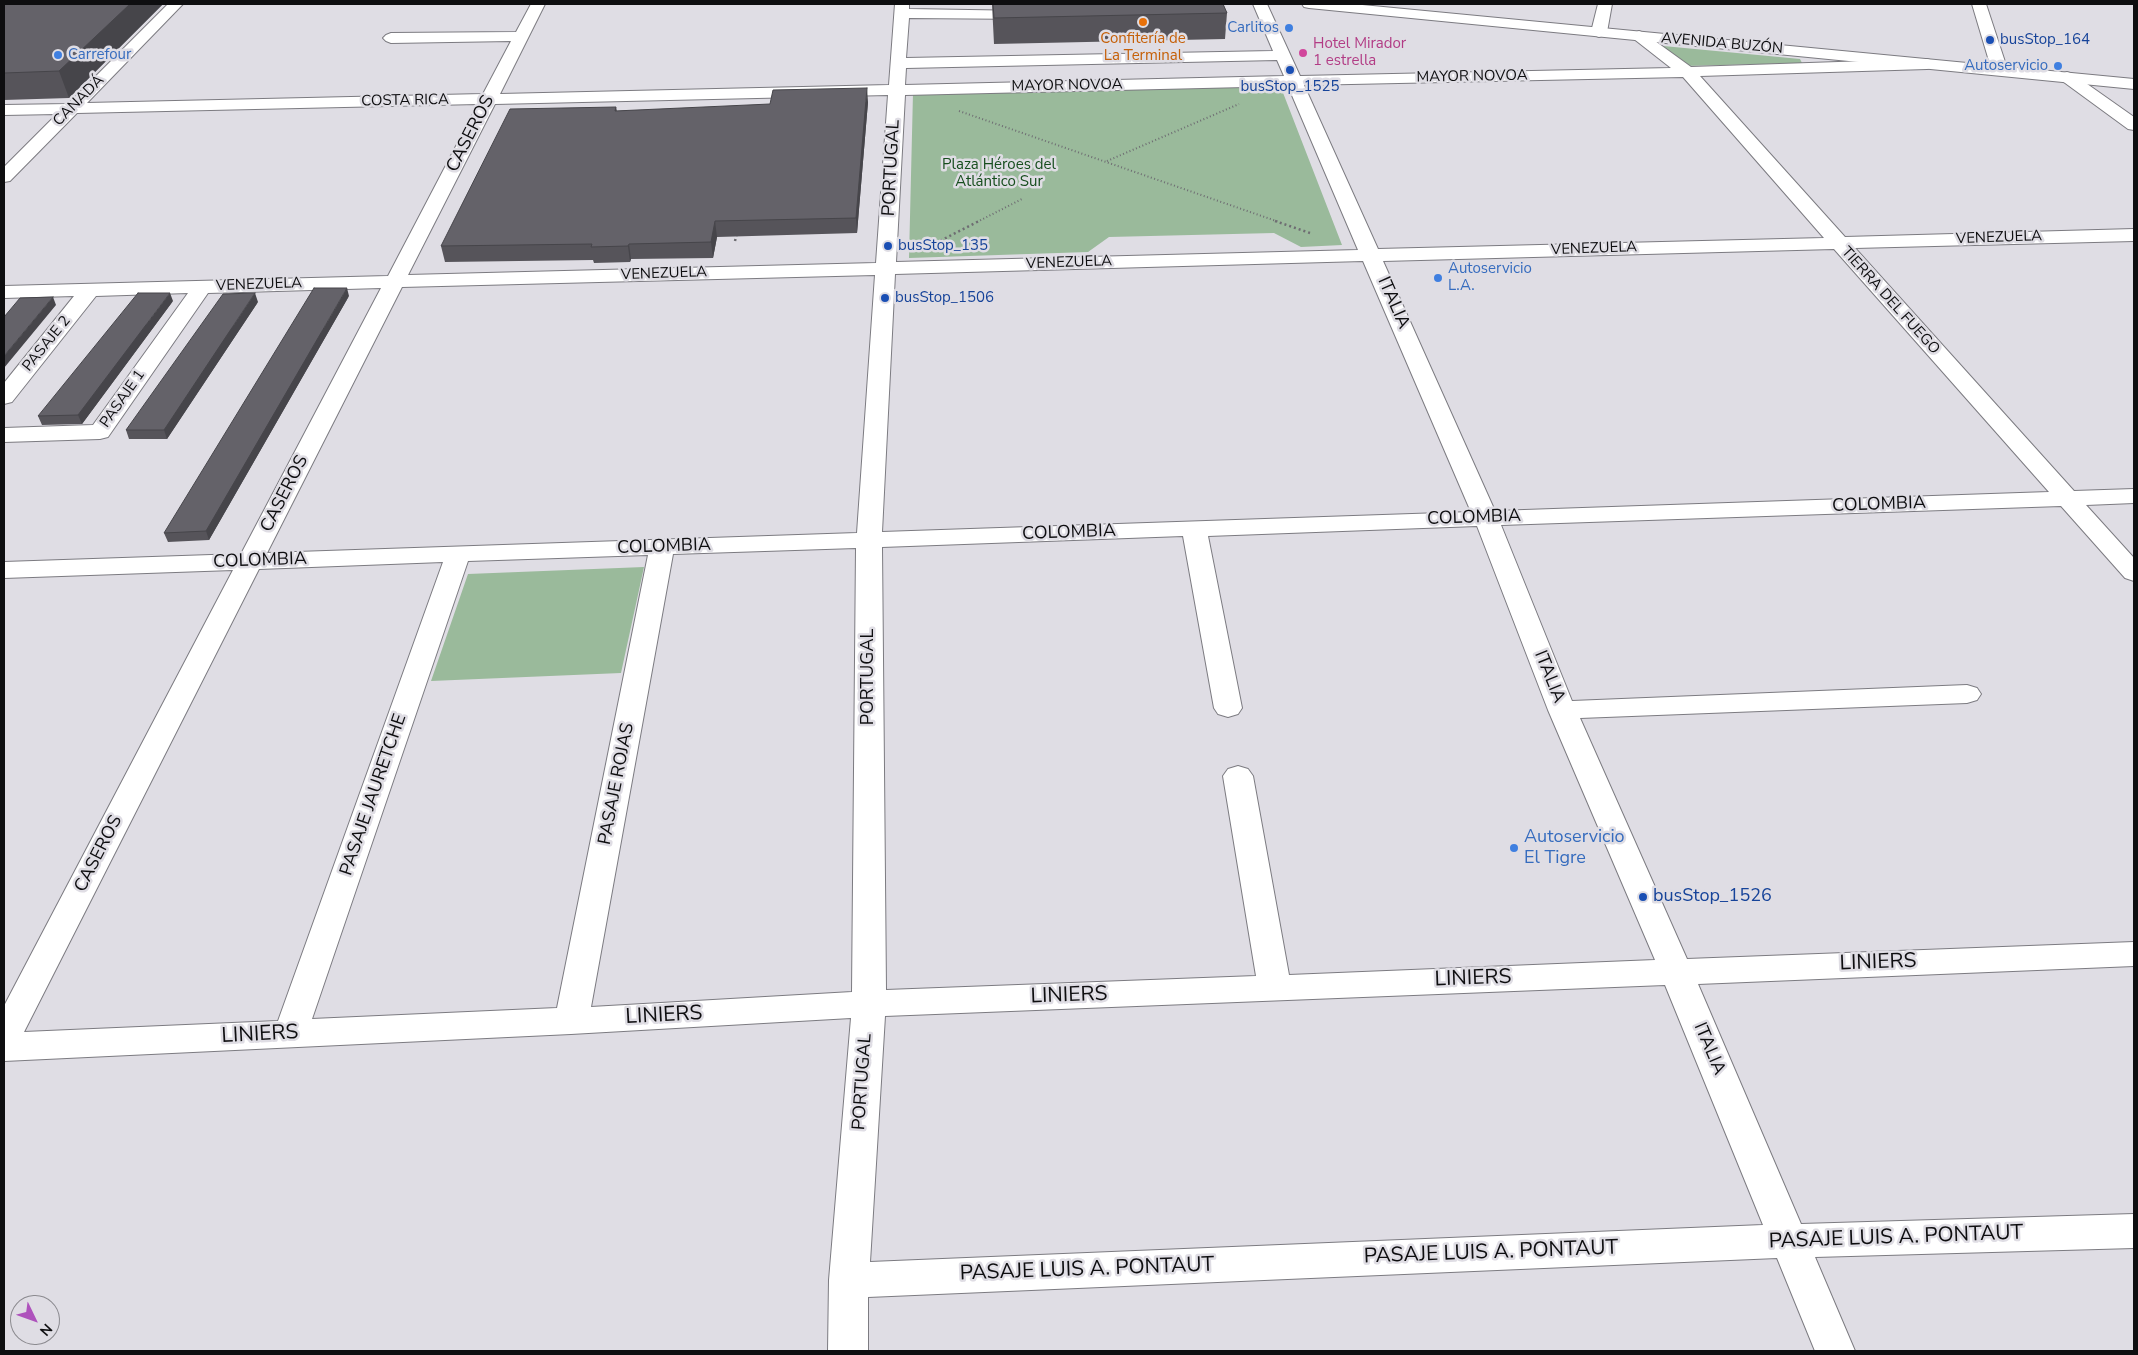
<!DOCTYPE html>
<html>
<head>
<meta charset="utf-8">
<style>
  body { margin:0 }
  #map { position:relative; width:2138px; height:1355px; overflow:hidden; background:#dfdde4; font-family:"Nunito Sans",sans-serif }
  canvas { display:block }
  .frame { position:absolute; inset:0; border:5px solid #0e0e10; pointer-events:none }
  .north { position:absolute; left:10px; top:1295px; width:50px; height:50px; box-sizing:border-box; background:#dfdde4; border:1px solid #8b8a8f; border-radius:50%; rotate:132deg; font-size:14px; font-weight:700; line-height:20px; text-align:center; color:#0e0e10 }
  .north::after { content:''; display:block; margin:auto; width:18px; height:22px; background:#ae52bc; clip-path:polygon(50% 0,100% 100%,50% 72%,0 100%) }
</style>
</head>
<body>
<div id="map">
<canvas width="2138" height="1355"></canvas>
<div class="frame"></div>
<div class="north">N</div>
</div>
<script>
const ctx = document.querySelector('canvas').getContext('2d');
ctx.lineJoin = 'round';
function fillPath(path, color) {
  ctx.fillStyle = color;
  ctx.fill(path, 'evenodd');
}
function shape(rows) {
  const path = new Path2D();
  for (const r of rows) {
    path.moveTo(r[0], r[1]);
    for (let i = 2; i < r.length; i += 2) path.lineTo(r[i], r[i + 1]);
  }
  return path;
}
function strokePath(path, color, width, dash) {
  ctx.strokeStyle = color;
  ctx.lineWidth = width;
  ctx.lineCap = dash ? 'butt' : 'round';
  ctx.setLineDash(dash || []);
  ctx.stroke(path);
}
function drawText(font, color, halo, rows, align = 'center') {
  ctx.font = font + ' "Nunito Sans",sans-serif';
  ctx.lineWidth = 5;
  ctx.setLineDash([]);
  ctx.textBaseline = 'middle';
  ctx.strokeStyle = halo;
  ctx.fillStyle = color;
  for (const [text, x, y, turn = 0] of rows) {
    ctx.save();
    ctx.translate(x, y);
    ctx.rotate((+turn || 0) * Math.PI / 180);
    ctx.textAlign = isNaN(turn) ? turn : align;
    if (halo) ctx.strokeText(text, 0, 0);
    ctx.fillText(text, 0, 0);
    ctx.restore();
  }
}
fillPath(shape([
  [1653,45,1800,59,1802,63,1685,66],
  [1280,85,1342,245,1301,247,1274,233,1109,237,1088,252,909,258,913,93],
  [644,567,621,673,431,681,468,574]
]), '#9aba9b');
const minor = shape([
  [168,4,183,4,87,103,483,94,511,41,391,43,386,41,383,38,386,35,391,33,516,32,531,4,545,4,500,94,889,85,895,4,909,4,909,9,1029,11,1034,12,1036,15,1034,18,1029,19,909,18,906,58,1273,51,1253,4,1267,4,1300,76,1671,68,1634,39,1631,36,1634,33,1639,31,1644,33,1691,67,1927,59,1933,61,1935,64,1933,67,1927,69,1700,76,1845,237,2134,229,2134,241,1855,248,2074,491,2134,489,2134,503,2086,505,2134,558,2134,581,2125,578,2061,506,1501,525,1572,701,1967,685,1977,688,1981,694,1977,700,1967,703,1580,718,1687,959,2134,942,2134,966,1698,984,1801,1224,2134,1214,2134,1248,1815,1257,1855,1351,1815,1351,1777,1258,868,1297,868,1351,828,1351,829,1280,851,1018,571,1034,4,1061,4,1006,233,570,4,578,4,562,241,554,381,288,208,293,108,437,100,439,4,442,4,428,93,425,188,293,96,296,12,402,4,404,4,383,74,296,4,298,4,286,388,276,478,104,77,113,10,181,4,182,4,167,57,114,4,115,4,105,68,104,168,4],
  [1277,60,1284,76,905,85,906,68,1277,60],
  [1683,77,1824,238,1378,249,1304,85,1683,77],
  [1288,86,1358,250,896,262,905,95,1288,86],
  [888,95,876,263,408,275,495,104,888,95],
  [1834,249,2049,492,1495,511,1383,261,1834,249],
  [1363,261,1471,512,882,532,895,274,1363,261],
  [875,275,857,533,267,553,402,287,875,275],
  [1477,526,1548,710,1655,960,1289,975,1253,776,1248,769,1238,766,1228,769,1223,776,1256,976,886,990,882,547,1183,536,1214,708,1218,714,1228,717,1238,714,1242,708,1208,536,1477,526],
  [856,548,852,992,591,1007,673,554,856,548],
  [648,555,557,1008,312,1019,468,561,648,555],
  [443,562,278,1021,24,1032,259,569,443,562],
  [1665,985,1763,1225,870,1262,885,1016,1665,985],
  [1598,4,1612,4,1607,32,1604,35,1599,37,1594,35,1591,32,1598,4],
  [1972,4,1986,4,2008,71,2006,74,1994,74,1992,71,1972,4],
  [2067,72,2073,74,2134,117,2134,130,2128,129,2061,80,2059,77,2061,74,2067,72]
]);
const major = shape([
  [1302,4,1352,4,2134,79,2134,89,1309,8,1304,7,1302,4]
]);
strokePath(minor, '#7c7b81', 2);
strokePath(major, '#7c7b81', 2);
strokePath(shape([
  [959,111,1279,222],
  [1107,161,1239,104],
  [977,222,1022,199]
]), '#6e6d72', 2, [1, 2.5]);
strokePath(shape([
  [1275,221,1310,233],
  [735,241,737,233],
  [936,243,979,221]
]), '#6e6d72', 2.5, [2, 3]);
fillPath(minor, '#fff');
fillPath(major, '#fff');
fillPath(shape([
  [4,4,163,4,69,98,4,100],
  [992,4,1223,4,1227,13,1225,39,994,44],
  [868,102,857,233,717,237,713,258,631,259,630,262,594,263,593,260,445,262,441,246,616,107,617,111],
  [349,296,209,540,168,542,164,533],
  [173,301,82,424,42,425,38,416],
  [258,302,167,439,129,439,126,430]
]), '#56545a');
fillPath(shape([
  [130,4,163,4,69,98,59,71],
  [867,88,868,102,857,233,856,218],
  [715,221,717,237,713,258,711,242],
  [629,244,631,259,630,262,628,246],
  [347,288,349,296,209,540,206,531],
  [170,293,173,301,82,424,78,415],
  [255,293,258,302,167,439,164,430],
  [53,297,56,305,4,368,4,356]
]), '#46454a');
const building = shape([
  [4,4,130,4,59,71,4,73,4,4],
  [993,4,1223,4,1227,13,994,18,993,4],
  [867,88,856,218,715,221,711,242,629,244,628,246,591,247,592,244,441,246,510,109,616,107,615,111,770,104,773,90,867,88],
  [314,288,347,288,206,531,164,533,314,288],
  [138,293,170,293,78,415,38,416,138,293],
  [255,293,164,430,126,430,223,294,255,293],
  [53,297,4,356,4,317,20,298,53,297]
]);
fillPath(building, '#646269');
strokePath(building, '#46454a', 1);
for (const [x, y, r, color] of [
  [1143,22,5,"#e8710a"],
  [1289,28,5,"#3f7fe0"],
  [1990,40,5,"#1a4fb4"],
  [1303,53,5,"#d1479c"],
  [58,55,5,"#3f7fe0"],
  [2058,66,5,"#3f7fe0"],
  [1290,70,5,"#1a4fb4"],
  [888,246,5,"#1a4fb4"],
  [1438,278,5,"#3f7fe0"],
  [885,298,5,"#1a4fb4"],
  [1514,848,5,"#3f7fe0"],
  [1643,897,5,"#1a4fb4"]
]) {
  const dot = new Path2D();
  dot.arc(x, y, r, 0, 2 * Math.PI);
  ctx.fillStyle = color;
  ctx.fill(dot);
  strokePath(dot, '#dfdde4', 2);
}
drawText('15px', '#366cbe', '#dfdde4', [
  ["Carlitos",1279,28],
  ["Carrefour",68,55,"left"],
  ["Autoservicio",2048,66],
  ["Autoservicio",1448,269,"left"],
  ["L.A.",1448,286,"left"]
], 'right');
drawText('15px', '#c56008', '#dfdde4', [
  ["Confitería de",1143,39],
  ["La Terminal",1143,56]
]);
drawText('15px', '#164399', '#dfdde4', [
  ["busStop_164",2000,40],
  ["busStop_1525",1290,87,"center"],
  ["busStop_135",898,246],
  ["busStop_1506",895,298]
], 'left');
drawText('15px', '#b23c85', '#dfdde4', [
  ["Hotel Mirador",1313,44],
  ["1 estrella",1313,61]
], 'left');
drawText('15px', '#0e0e10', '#dfdde4', [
  ["AVENIDA BUZÓN",1722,44,5],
  ["MAYOR NOVOA",1472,77,-1],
  ["MAYOR NOVOA",1067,86,-1],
  ["CANADÁ",79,101,-45],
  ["COSTA RICA",405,101,-1],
  ["VENEZUELA",1999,238,-2],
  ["VENEZUELA",1594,249,-2],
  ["VENEZUELA",1069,263,-2],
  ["VENEZUELA",664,274,-2],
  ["VENEZUELA",259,285,-2],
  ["TIERRA DEL FUEGO",1890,301,48],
  ["PASAJE 2",47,344,-51],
  ["PASAJE 1",123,399,-55]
]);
drawText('15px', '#164d1d', '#dfdde4', [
  ["Plaza Héroes del",999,165],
  ["Atlántico Sur",999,182]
]);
drawText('18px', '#0e0e10', '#dfdde4', [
  ["CASEROS",471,134,-63],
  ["PORTUGAL",892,168,-87],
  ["ITALIA",1393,303,66],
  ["CASEROS",285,494,-63],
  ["COLOMBIA",1879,505,-2],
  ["COLOMBIA",1474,518,-2],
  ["COLOMBIA",1069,533,-2],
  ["COLOMBIA",664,547,-2],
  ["COLOMBIA",260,561,-2],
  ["PORTUGAL",869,677,-90],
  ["ITALIA",1549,677,68],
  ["PASAJE ROJAS",617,784,-79],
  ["PASAJE JAURETCHE",374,795,-71],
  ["CASEROS",99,854,-63],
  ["ITALIA",1709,1049,67],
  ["PORTUGAL",863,1082,-86]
]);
drawText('18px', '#366cbe', '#dfdde4', [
  ["Autoservicio",1524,838],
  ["El Tigre",1524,859]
], 'left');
drawText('18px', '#164399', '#dfdde4', [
  ["busStop_1526",1653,897]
], 'left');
drawText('21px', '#0e0e10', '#dfdde4', [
  ["LINIERS",1878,963,-2],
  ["LINIERS",1473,979,-2],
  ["LINIERS",1069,996,-2],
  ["LINIERS",664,1016,-3],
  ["LINIERS",260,1035,-3],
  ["PASAJE LUIS A. PONTAUT",1896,1238,-2],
  ["PASAJE LUIS A. PONTAUT",1491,1253,-2],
  ["PASAJE LUIS A. PONTAUT",1087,1270,-2]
]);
</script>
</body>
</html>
